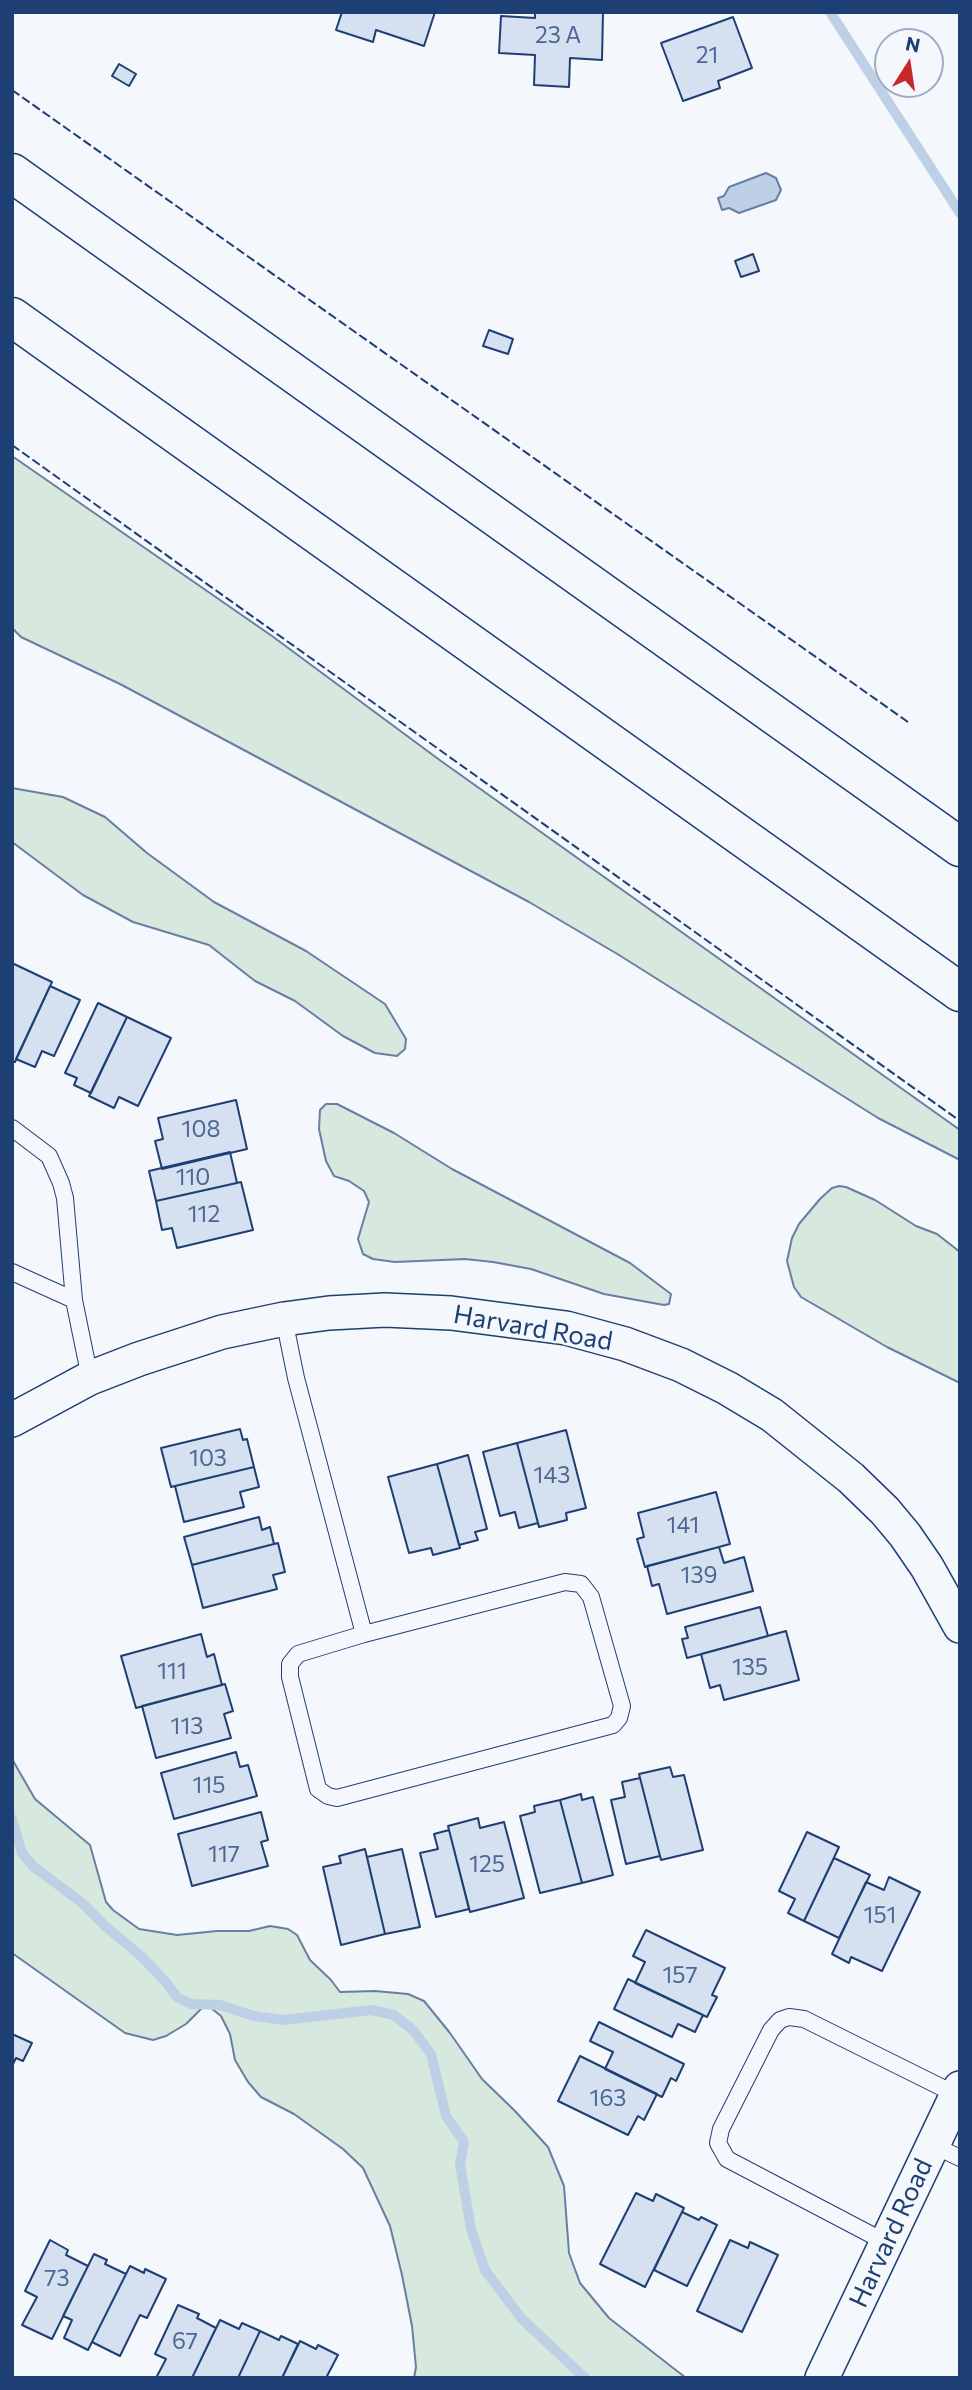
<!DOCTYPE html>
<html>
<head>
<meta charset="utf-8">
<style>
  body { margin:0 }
  #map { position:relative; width:972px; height:2390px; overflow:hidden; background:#f4f7fb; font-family:Commissioner,sans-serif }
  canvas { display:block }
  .frame { position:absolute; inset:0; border:14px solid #1d3f73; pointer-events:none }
  .north { position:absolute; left:874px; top:28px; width:70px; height:70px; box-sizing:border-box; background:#f4f7fb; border:2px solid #9eadc5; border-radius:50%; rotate:12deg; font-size:19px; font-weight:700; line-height:28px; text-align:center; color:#1d3f73 }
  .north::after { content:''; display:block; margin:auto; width:24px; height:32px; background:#c62828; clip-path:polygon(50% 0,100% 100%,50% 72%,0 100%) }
</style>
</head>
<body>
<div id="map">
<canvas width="972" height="2390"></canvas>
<div class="frame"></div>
<div class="north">N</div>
</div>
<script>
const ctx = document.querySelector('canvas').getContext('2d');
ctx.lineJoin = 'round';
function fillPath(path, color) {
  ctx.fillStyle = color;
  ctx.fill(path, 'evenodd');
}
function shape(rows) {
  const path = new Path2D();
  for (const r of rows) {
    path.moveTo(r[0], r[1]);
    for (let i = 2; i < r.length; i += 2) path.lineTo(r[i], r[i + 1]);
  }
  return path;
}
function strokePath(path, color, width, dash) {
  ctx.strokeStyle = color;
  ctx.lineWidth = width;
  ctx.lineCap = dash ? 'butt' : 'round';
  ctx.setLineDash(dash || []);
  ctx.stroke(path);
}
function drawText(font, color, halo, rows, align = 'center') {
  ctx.font = font + ' Commissioner,sans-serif';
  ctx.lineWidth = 5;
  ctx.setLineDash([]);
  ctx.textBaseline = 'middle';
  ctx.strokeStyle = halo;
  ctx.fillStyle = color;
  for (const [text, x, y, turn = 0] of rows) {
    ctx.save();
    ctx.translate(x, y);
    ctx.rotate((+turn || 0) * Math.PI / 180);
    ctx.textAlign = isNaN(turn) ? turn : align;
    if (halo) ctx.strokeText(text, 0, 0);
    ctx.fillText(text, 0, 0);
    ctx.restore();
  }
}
const green = shape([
  [12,456,272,636,441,761,960,1130,960,1160,878,1118,619,955,529,902,120,684,21,637,12,628,12,456],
  [12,788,63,797,105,817,147,853,214,902,306,951,385,1004,406,1039,405,1049,397,1056,375,1053,343,1036,295,1001,255,981,209,945,133,922,83,895,12,842,12,788],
  [326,1104,337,1104,394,1133,452,1169,630,1263,671,1294,669,1304,664,1305,604,1294,531,1269,493,1262,465,1259,395,1262,373,1259,363,1254,358,1239,369,1202,364,1191,349,1181,334,1176,326,1161,319,1129,320,1110,326,1104],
  [839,1186,846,1187,875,1200,916,1226,937,1234,960,1252,960,1383,887,1347,801,1297,794,1287,787,1261,792,1238,799,1224,820,1199,832,1188,839,1186],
  [12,1759,35,1799,90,1845,106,1902,113,1910,139,1929,177,1935,217,1931,249,1931,270,1926,288,1929,297,1935,310,1960,331,1980,340,1992,375,1991,408,1994,424,2001,450,2033,482,2079,515,2111,548,2147,564,2186,569,2253,580,2283,609,2318,686,2378,414,2378,416,2367,412,2326,402,2275,390,2226,363,2168,343,2149,294,2114,261,2097,248,2082,235,2060,230,2034,221,2016,206,2004,186,2024,166,2036,153,2040,125,2033,12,1953,12,1759]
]);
fillPath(green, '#d7e8df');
strokePath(green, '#687fa3', 2);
const water = shape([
  [766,173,776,178,781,190,776,200,739,213,729,208,722,210,718,198,724,196,729,187,766,173]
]);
fillPath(water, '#bed0e5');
strokePath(water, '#687fa3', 2);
strokePath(shape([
  [830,12,960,213],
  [12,1819,22,1853,34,1867,81,1902,104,1925,142,1957,165,1981,177,1997,191,2004,220,2005,254,2016,283,2020,371,2010,394,2015,413,2030,431,2054,446,2116,464,2142,460,2164,471,2229,485,2270,522,2319,585,2378]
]), '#bed0e5', 10);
const building = shape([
  [342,12,435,12,424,46,376,30,373,42,336,30,342,12],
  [535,12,603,12,602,60,570,58,569,87,534,85,535,55,499,53,501,16,535,18,535,12],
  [733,17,752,68,718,81,720,88,683,101,661,43,733,17],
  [119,64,136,74,129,86,112,76,119,64],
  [753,254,759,271,741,277,735,261,753,254],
  [489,330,513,339,508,354,483,346,489,330],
  [12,963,52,982,15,1062,12,1061,12,963],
  [50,986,80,1000,54,1056,42,1051,35,1067,16,1059,50,986],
  [98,1003,127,1017,91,1093,74,1085,77,1078,65,1073,98,1003],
  [127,1017,171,1038,138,1106,119,1097,114,1108,89,1096,127,1017],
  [236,1100,247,1149,162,1169,155,1141,163,1139,158,1118,236,1100],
  [230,1152,237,1183,156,1201,149,1171,230,1152],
  [241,1182,253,1230,177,1248,172,1228,162,1230,156,1201,241,1182],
  [240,1429,243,1440,247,1439,254,1467,171,1487,161,1448,240,1429],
  [566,1430,586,1508,566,1513,567,1520,539,1527,517,1443,566,1430],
  [517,1443,538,1523,519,1528,515,1512,500,1516,483,1452,517,1443],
  [468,1455,487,1529,475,1532,478,1540,459,1545,437,1464,468,1455],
  [437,1464,460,1548,433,1555,431,1548,409,1553,388,1477,437,1464],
  [254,1467,259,1487,240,1492,244,1507,184,1522,175,1486,254,1467],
  [716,1492,730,1544,645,1567,637,1539,644,1537,638,1513,716,1492],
  [259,1517,262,1530,270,1527,274,1544,192,1565,184,1537,259,1517],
  [278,1543,285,1572,273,1575,277,1589,203,1608,192,1565,278,1543],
  [719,1547,724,1563,744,1557,753,1591,667,1614,659,1584,652,1586,647,1566,719,1547],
  [760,1607,768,1636,687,1658,682,1639,688,1638,685,1627,760,1607],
  [786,1631,799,1680,724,1700,720,1685,710,1688,701,1654,786,1631],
  [201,1634,207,1657,214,1654,222,1685,136,1708,121,1656,201,1634],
  [225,1684,233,1711,224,1714,231,1738,156,1758,142,1706,225,1684],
  [236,1752,240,1767,248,1765,257,1796,174,1819,161,1773,236,1752],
  [670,1767,673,1777,684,1775,703,1850,661,1860,639,1774,670,1767],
  [640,1778,660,1856,626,1864,611,1800,625,1797,622,1782,640,1778],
  [581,1794,582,1800,593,1797,613,1875,582,1883,560,1800,581,1794],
  [560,1800,582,1883,540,1893,520,1816,535,1812,534,1806,560,1800],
  [261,1812,268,1840,261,1842,268,1866,192,1886,178,1834,261,1812],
  [478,1818,480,1828,504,1822,524,1898,470,1912,448,1826,478,1818],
  [449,1830,469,1909,436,1917,420,1853,438,1849,434,1834,449,1830],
  [807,1832,839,1847,804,1921,788,1913,795,1899,779,1891,807,1832],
  [365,1849,385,1934,341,1945,323,1867,341,1863,339,1856,365,1849],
  [402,1849,420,1927,385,1934,367,1857,402,1849],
  [834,1858,870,1875,839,1938,804,1921,834,1858],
  [889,1877,920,1892,882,1971,851,1957,849,1963,832,1954,866,1882,884,1890,889,1877],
  [646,1930,725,1968,712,1995,717,1997,707,2017,635,1983,645,1962,633,1956,646,1930],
  [628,1979,703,2015,695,2032,678,2024,672,2037,614,2009,628,1979],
  [599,2022,684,2064,676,2081,671,2078,662,2097,605,2069,613,2052,590,2041,599,2022],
  [12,2034,32,2043,23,2061,16,2058,12,2066,12,2034],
  [580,2056,657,2094,644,2120,638,2116,628,2135,558,2101,580,2056],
  [636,2193,653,2201,656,2194,684,2208,645,2287,600,2264,636,2193],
  [682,2212,699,2220,701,2217,717,2225,687,2286,654,2270,682,2212],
  [50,2240,68,2250,66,2255,88,2266,52,2339,22,2325,37,2297,25,2291,50,2240],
  [730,2240,748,2248,750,2242,778,2255,742,2332,697,2311,730,2240],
  [94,2254,107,2260,105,2264,126,2274,88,2350,64,2338,72,2320,63,2316,94,2254],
  [130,2266,144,2273,145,2269,166,2279,147,2318,140,2315,120,2356,92,2342,130,2266],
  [178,2305,199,2314,197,2318,216,2328,192,2378,156,2378,166,2359,155,2354,178,2305],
  [220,2320,239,2329,242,2323,260,2331,238,2378,192,2378,220,2320],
  [260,2331,279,2340,281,2336,298,2344,282,2378,238,2378,260,2331],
  [300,2341,316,2349,318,2345,338,2355,326,2378,282,2378,300,2341]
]);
fillPath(building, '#d5e0f0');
strokePath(building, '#1d3f73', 2);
const lane = shape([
  [12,1128,49,1156,61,1183,65,1198,74,1300,90,1378],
  [12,1272,74,1300],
  [284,1319,296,1378,364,1634],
  [565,1582,581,1584,591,1597,622,1706,619,1718,613,1725,337,1798,328,1796,318,1789,290,1677,290,1664,298,1654,364,1634,565,1582],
  [933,2145,960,2158],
  [887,2243,727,2159,718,2143,721,2129,771,2030,780,2020,789,2017,804,2019,957,2095]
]);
const street = shape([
  [12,1420,90,1378,139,1359,222,1332,284,1319,329,1313,385,1310,451,1313,566,1328,625,1344,681,1365,727,1388,772,1415,851,1478,885,1511,905,1535,927,1567,960,1626],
  [822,2378,960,2088]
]);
const highway = shape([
  [12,173,960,847],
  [12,317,960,992]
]);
strokePath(lane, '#1d3f73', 18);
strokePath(street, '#1d3f73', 36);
strokePath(highway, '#1d3f73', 41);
strokePath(lane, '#f4f7fb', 16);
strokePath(street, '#f4f7fb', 33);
strokePath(highway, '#f4f7fb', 38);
strokePath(shape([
  [12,90,908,722],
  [12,445,960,1121]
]), '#1d3f73', 2, [9, 3.5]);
drawText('23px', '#4b6792', null, [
  ["23 A",558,35],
  ["21",707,55],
  ["108",201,1129],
  ["110",193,1177],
  ["112",204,1214],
  ["103",208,1458],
  ["143",552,1475],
  ["141",683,1525],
  ["139",699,1575],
  ["135",750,1667],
  ["111",172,1671],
  ["113",187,1726],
  ["115",209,1785],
  ["117",224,1854],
  ["125",487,1864],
  ["151",880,1915],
  ["157",680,1975],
  ["163",608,2098],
  ["73",57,2278],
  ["67",185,2341]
]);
drawText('26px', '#1d3f73', '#f4f7fb', [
  ["Harvard Road",533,1328,10],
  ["Harvard Road",891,2233,-65]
]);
</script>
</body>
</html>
